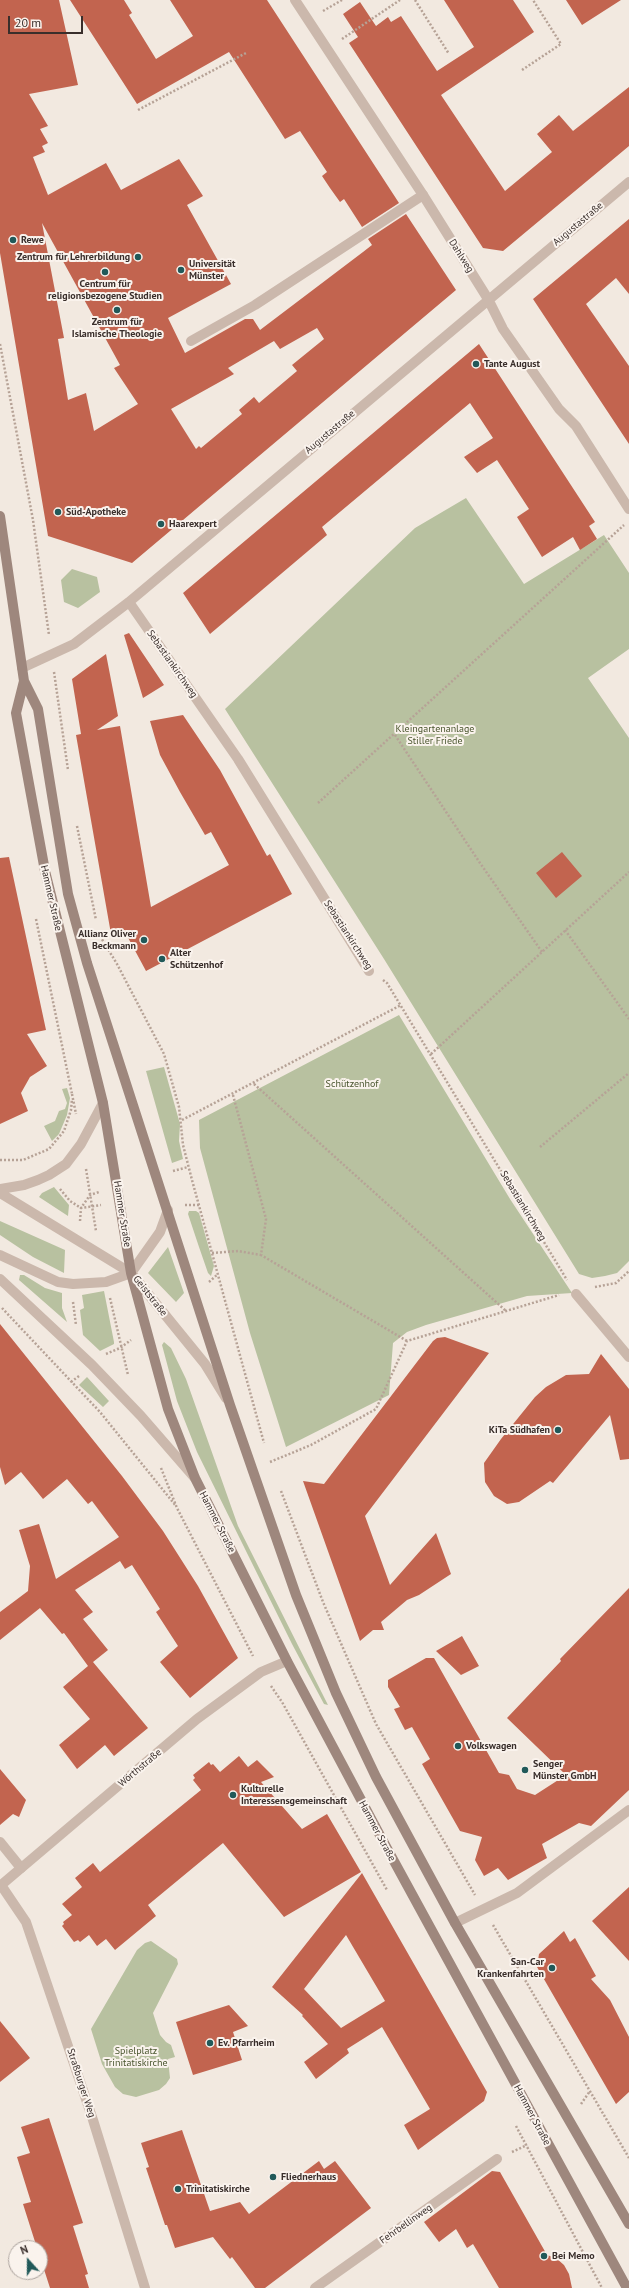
<!DOCTYPE html>
<html>
<head>
<meta charset="utf-8">
<style>
  body { margin:0 }
  #map { position:relative; width:629px; height:2288px; overflow:hidden; background:#f2e9e0; font-family:"PT Sans",sans-serif }
  canvas { display:block }
  .north { position:absolute; left:8px; top:2240px; width:40px; height:40px; box-sizing:border-box; background:#faf3ed; border:1px solid #ada49f; border-radius:50%; rotate:339deg; font-size:11px; font-weight:700; line-height:16px; text-align:center; color:#392e2b }
  .north::after { content:''; display:block; margin:auto; width:14px; height:18px; background:#215959; clip-path:polygon(50% 0,100% 100%,50% 72%,0 100%) }
  .scale { position:absolute; left:8px; top:16px; width:75px; height:18px; box-sizing:border-box; border:2px solid #392e2b; border-top:0; padding-left:5px; font-size:12px; line-height:14px; white-space:nowrap; color:#392e2b; -webkit-text-stroke:3px #faf3ed; paint-order:stroke }
</style>
</head>
<body>
<div id="map">
<canvas width="629" height="2288"></canvas>
<div class="north">N</div>
<div class="scale">20 m</div>
</div>
<script>
const ctx = document.querySelector('canvas').getContext('2d');
ctx.lineJoin = 'round';
function fillPath(path, color) {
  ctx.fillStyle = color;
  ctx.fill(path, 'evenodd');
}
function shape(rows) {
  const path = new Path2D();
  for (const r of rows) {
    path.moveTo(r[0], r[1]);
    for (let i = 2; i < r.length; i += 2) path.lineTo(r[i], r[i + 1]);
  }
  return path;
}
function strokePath(path, color, width, dash) {
  ctx.strokeStyle = color;
  ctx.lineWidth = width;
  ctx.lineCap = dash ? 'butt' : 'round';
  ctx.setLineDash(dash || []);
  ctx.stroke(path);
}
function drawText(font, color, halo, rows, align = 'center') {
  ctx.font = font + ' "PT Sans",sans-serif';
  ctx.lineWidth = 4;
  ctx.setLineDash([]);
  ctx.textBaseline = 'middle';
  ctx.strokeStyle = halo;
  ctx.fillStyle = color;
  for (const [text, x, y, turn = 0] of rows) {
    ctx.save();
    ctx.translate(x, y);
    ctx.rotate((+turn || 0) * Math.PI / 180);
    ctx.textAlign = isNaN(turn) ? turn : align;
    if (halo) ctx.strokeText(text, 0, 0);
    ctx.fillText(text, 0, 0);
    ctx.restore();
  }
}
fillPath(shape([
  [466,498,524,584,604,535,629,573,629,649,588,678,629,738,629,1261,617,1273,605,1276,592,1278,579,1274,384,959,225,709,415,528],
  [72,569,97,577,100,592,78,608,64,602,61,580],
  [399,1015,510,1199,572,1293,527,1296,426,1325,407,1332,393,1343,389,1395,286,1447,250,1333,200,1148,199,1120],
  [164,1067,180,1124,179,1141,183,1159,172,1163,146,1071],
  [67,1088,70,1098,67,1115,59,1134,52,1141,44,1126,55,1121,59,1111,65,1109,67,1103,62,1089],
  [54,1187,69,1205,68,1216,39,1197,42,1193],
  [189,1211,196,1211,199,1213,214,1266,211,1276,208,1273,199,1247,188,1214],
  [0,1221,65,1250,64,1273,33,1257,0,1235],
  [168,1247,184,1293,176,1302,148,1273],
  [20,1275,24,1275,45,1288,62,1293,62,1308,67,1322,19,1280],
  [104,1291,114,1342,114,1344,100,1351,83,1335,80,1310,84,1308,82,1295],
  [164,1342,171,1348,186,1379,238,1526,328,1705,324,1704,292,1644,197,1452,177,1401,162,1345],
  [87,1377,108,1400,109,1401,103,1407,79,1385],
  [151,1941,177,1959,178,1964,153,2013,160,2035,166,2042,171,2045,175,2057,168,2059,170,2078,166,2084,159,2090,136,2097,123,2094,115,2087,102,2064,91,2029,137,1950,145,1943]
]), '#b8c1a0');
fillPath(shape([
  [0,0,59,0,78,85,29,94,48,126,40,129,48,143,42,146,45,152,33,157,48,195,106,163,121,190,179,159,203,196,187,205,231,284,168,318,185,353,245,319,253,319,260,330,363,252,372,245,368,239,406,214,456,290,132,563,48,536,0,253],
  [42,223,120,365,114,368,138,404,94,431,86,393,68,400,58,339,64,338],
  [317,328,324,339,292,365,297,371,259,403,254,397,239,410,242,414,201,448,199,446,196,449,171,409,234,374,228,368,274,341,280,349],
  [70,0,124,0,132,13,129,15,156,59,193,36,170,0,267,0,399,203,362,227,344,199,340,202,330,188,322,176,327,172,300,131,285,139,229,52,137,104],
  [444,0,513,0,534,32,441,95,505,191,552,152,537,134,559,115,573,131,629,87,629,146,503,251,483,248,349,43,358,37,343,14,360,2,376,26,388,17,391,22,401,16,437,71,474,47],
  [566,0,621,0,582,25],
  [629,219,629,294,616,278,586,304,629,366,629,444,533,299],
  [479,344,595,522,589,526,597,539,580,550,573,537,542,557,517,517,529,509,497,460,477,473,464,457,493,438,470,403,322,527,327,535,210,634,183,593],
  [129,633,164,685,143,698,124,635],
  [106,654,118,716,97,730,120,726,151,907,229,865,211,832,205,835,180,792,160,755,150,721,183,715,220,770,267,856,270,854,292,894,146,971,125,932,111,934,76,735,81,734,72,679],
  [562,852,582,876,556,898,536,873],
  [9,857,46,1030,27,1034,47,1066,30,1077,21,1093,28,1111,0,1124,0,858],
  [0,1324,122,1476,163,1531,198,1586,238,1658,190,1698,160,1662,178,1646,156,1612,160,1609,132,1565,125,1569,120,1561,75,1590,93,1612,83,1619,108,1650,93,1662,148,1728,114,1756,105,1745,77,1769,59,1745,90,1719,63,1687,88,1666,64,1633,62,1634,40,1608,0,1640,0,1612,28,1591,30,1566,19,1530,39,1524,56,1579,119,1537,92,1501,88,1504,67,1479,43,1499,21,1472,5,1485,0,1467],
  [445,1337,489,1353,365,1516,390,1585,436,1533,451,1574,419,1595,407,1600,381,1622,384,1630,373,1630,360,1641,303,1481,324,1484,433,1341,437,1338],
  [601,1354,629,1389,629,1459,620,1460,610,1415,553,1483,550,1481,519,1502,507,1504,494,1496,485,1482,484,1463,501,1439,535,1397,546,1387,566,1375,589,1374],
  [629,1588,629,1790,591,1826,579,1823,542,1844,547,1858,531,1867,508,1880,498,1868,484,1876,475,1860,482,1837,460,1831,422,1764,430,1759,412,1727,405,1730,394,1709,400,1707,388,1687,388,1680,426,1658,434,1658,499,1773,509,1775,517,1789,535,1795,566,1775,507,1718,561,1661,560,1659],
  [462,1636,479,1666,461,1675,436,1651],
  [239,1756,248,1767,257,1760,274,1777,261,1782,302,1829,327,1814,361,1872,284,1917,223,1843,148,1905,156,1916,115,1950,106,1939,97,1946,89,1935,80,1942,78,1940,74,1942,62,1926,64,1924,63,1922,72,1915,62,1904,82,1887,75,1878,93,1863,100,1872,201,1790,193,1780,195,1778,193,1775,209,1762,211,1765,213,1764,220,1772],
  [0,1769,26,1800,19,1817,13,1814,0,1825],
  [362,1873,487,2092,484,2101,418,2150,404,2125,430,2109,382,2027,347,2049,349,2053,316,2079,304,2062,328,2044,302,2016,303,2015,272,1987],
  [346,1935,385,2001,341,2028,304,1989],
  [629,1887,629,1961,592,1921],
  [564,1931,570,1942,575,1938,596,1976,591,1979,610,2000,629,2037,629,2092,616,2104,537,1967,539,1954],
  [229,2005,248,2026,233,2032,242,2060,193,2075,176,2022],
  [0,2021,30,2058,0,2082],
  [49,2118,83,2223,73,2226,88,2274,85,2275,89,2288,50,2288,40,2257,40,2248,37,2248,23,2204,31,2202,17,2157,30,2153,21,2127],
  [182,2130,210,2211,240,2202,249,2214,319,2161,324,2169,335,2161,371,2208,265,2288,255,2288,232,2257,230,2259,213,2237,175,2248,167,2225,165,2225,146,2168,149,2167,141,2143],
  [492,2171,500,2172,547,2255,556,2258,564,2265,569,2274,572,2288,499,2288,473,2244,467,2248,456,2229,439,2242,424,2222]
]), '#c2644f');
strokePath(shape([
  [415,0,449,54],
  [323,11,342,0],
  [342,39,400,0],
  [522,70,561,44,533,0],
  [138,110,246,53],
  [0,344,33,520,49,635],
  [54,672,68,770],
  [395,735,480,863,542,952],
  [318,803,624,525],
  [77,826,96,920],
  [36,919,72,1094],
  [565,930,629,1019],
  [100,936,117,964,164,1054,179,1107,183,1145,192,1180,264,1443],
  [383,980,387,983,567,1280],
  [431,1054,629,872],
  [254,1084,506,1311],
  [72,1094,76,1114],
  [233,1095,266,1219,261,1255,407,1341],
  [182,1120,401,1005],
  [540,1147,629,1073],
  [0,1160,23,1160,49,1149,64,1131,71,1110,72,1099],
  [86,1169,96,1231],
  [173,1171,188,1167],
  [60,1189,70,1201,81,1208,101,1205],
  [185,1205,199,1205],
  [80,1221,81,1208,90,1195,99,1192],
  [212,1253,238,1251,261,1255],
  [209,1282,218,1274],
  [595,1287,616,1283,629,1271],
  [110,1298,128,1375],
  [73,1302,76,1325],
  [2,1308,100,1412,176,1506],
  [106,1354,120,1348,131,1340],
  [71,1382,79,1376],
  [270,1462,311,1445,376,1409,407,1341,559,1295],
  [161,1468,177,1508,253,1656],
  [281,1491,323,1602,376,1724,475,1895],
  [271,1686,282,1702,387,1890],
  [493,1925,629,2158],
  [581,2104,590,2091],
  [516,2126,602,2288],
  [512,2152,527,2145]
]), '#b6a296', 2.5, [2, 2]);
strokePath(shape([
  [191,341,255,305,423,195],
  [0,1842,21,1868],
  [455,1923,517,1893,629,1810]
]), '#cbb8ac', 10);
strokePath(shape([
  [295,0,423,195,488,299,503,329,559,409,576,426,629,509],
  [129,602,238,759,369,971],
  [22,668,74,644,129,602,629,182],
  [576,1294,629,1357],
  [1,1885,26,1922,93,2120,145,2288],
  [0,1886,197,1719,261,1672,287,1661],
  [315,2288,497,2159]
]), '#cbb8ac', 10);
strokePath(shape([
  [0,1189,24,1185,38,1180,49,1175,66,1164,81,1144,103,1103],
  [0,1193,131,1273,205,1364,226,1398],
  [0,1255,58,1282,73,1284,106,1282,131,1273,160,1232,168,1210],
  [0,1279,92,1365,141,1416,194,1477]
]), '#cbb8ac', 10);
strokePath(shape([
  [0,516,24,681,16,713,45,871,103,1103,131,1273,168,1409,195,1478,287,1661,383,1841,627,2288],
  [24,681,38,709,68,894,87,963,230,1405,296,1595,336,1693,376,1777,455,1923,629,2224]
]), '#9e877d', 10);
for (const [x, y, r, color] of [
  [13,240,4,"#215959"],
  [138,257,4,"#215959"],
  [181,270,4,"#215959"],
  [105,272,4,"#215959"],
  [117,310,4,"#215959"],
  [476,364,4,"#215959"],
  [58,512,4,"#215959"],
  [161,524,4,"#215959"],
  [144,940,4,"#215959"],
  [162,959,4,"#215959"],
  [558,1430,4,"#215959"],
  [458,1746,4,"#215959"],
  [525,1770,4,"#215959"],
  [233,1795,4,"#215959"],
  [552,1968,4,"#215959"],
  [210,2043,4,"#215959"],
  [273,2177,4,"#215959"],
  [178,2189,4,"#215959"],
  [544,2256,4,"#215959"]
]) {
  const dot = new Path2D();
  dot.arc(x, y, r, 0, 2 * Math.PI);
  ctx.fillStyle = color;
  ctx.fill(dot);
  strokePath(dot, '#faf3ed', 1.5);
}
drawText('10px', '#392e2b', '#faf3ed', [
  ["Augustastraße",578,224,-40],
  ["Dahlweg",461,256,58],
  ["Augustastraße",330,432,-40],
  ["Sebastiankirchweg",172,664,55],
  ["Hammer Straße",51,898,77],
  ["Sebastiankirchweg",348,935,57],
  ["Sebastiankirchweg",523,1206,59],
  ["Hammer Straße",122,1214,81],
  ["Geiststraße",150,1296,52],
  ["Hammer Straße",217,1522,63],
  ["Wörthstraße",140,1768,-40],
  ["Hammer Straße",377,1831,62],
  ["Straßburger Weg",81,2083,72],
  ["Hammer Straße",532,2115,62],
  ["Fehrbellinweg",406,2224,-35]
]);
drawText('bold 10px', '#392e2b', '#faf3ed', [
  ["Rewe",21,240],
  ["Zentrum für Lehrerbildung",130,257,"right"],
  ["Universität",189,264],
  ["Münster",189,276],
  ["Centrum für",105,284,"center"],
  ["religionsbezogene Studien",105,296,"center"],
  ["Zentrum für",117,322,"center"],
  ["Islamische Theologie",117,334,"center"],
  ["Tante August",484,364],
  ["Süd-Apotheke",66,512],
  ["Haarexpert",169,524],
  ["Allianz Oliver",136,934,"right"],
  ["Beckmann",136,946,"right"],
  ["Alter",170,953],
  ["Schützenhof",170,965],
  ["KiTa Südhafen",550,1430,"right"],
  ["Volkswagen",466,1746],
  ["Senger",533,1764],
  ["Münster GmbH",533,1776],
  ["Kulturelle",241,1789],
  ["Interessensgemeinschaft",241,1801],
  ["San-Car",544,1962,"right"],
  ["Krankenfahrten",544,1974,"right"],
  ["Ev. Pfarrheim",218,2043],
  ["Fliednerhaus",281,2177],
  ["Trinitatiskirche",186,2189],
  ["Bei Memo",552,2256]
], 'left');
drawText('10px', '#4a562f', '#faf3ed', [
  ["Kleingartenanlage",435,729],
  ["Stiller Friede",435,741],
  ["Schützenhof",352,1084],
  ["Spielplatz",136,2051],
  ["Trinitatiskirche",136,2063]
]);
</script>
</body>
</html>
